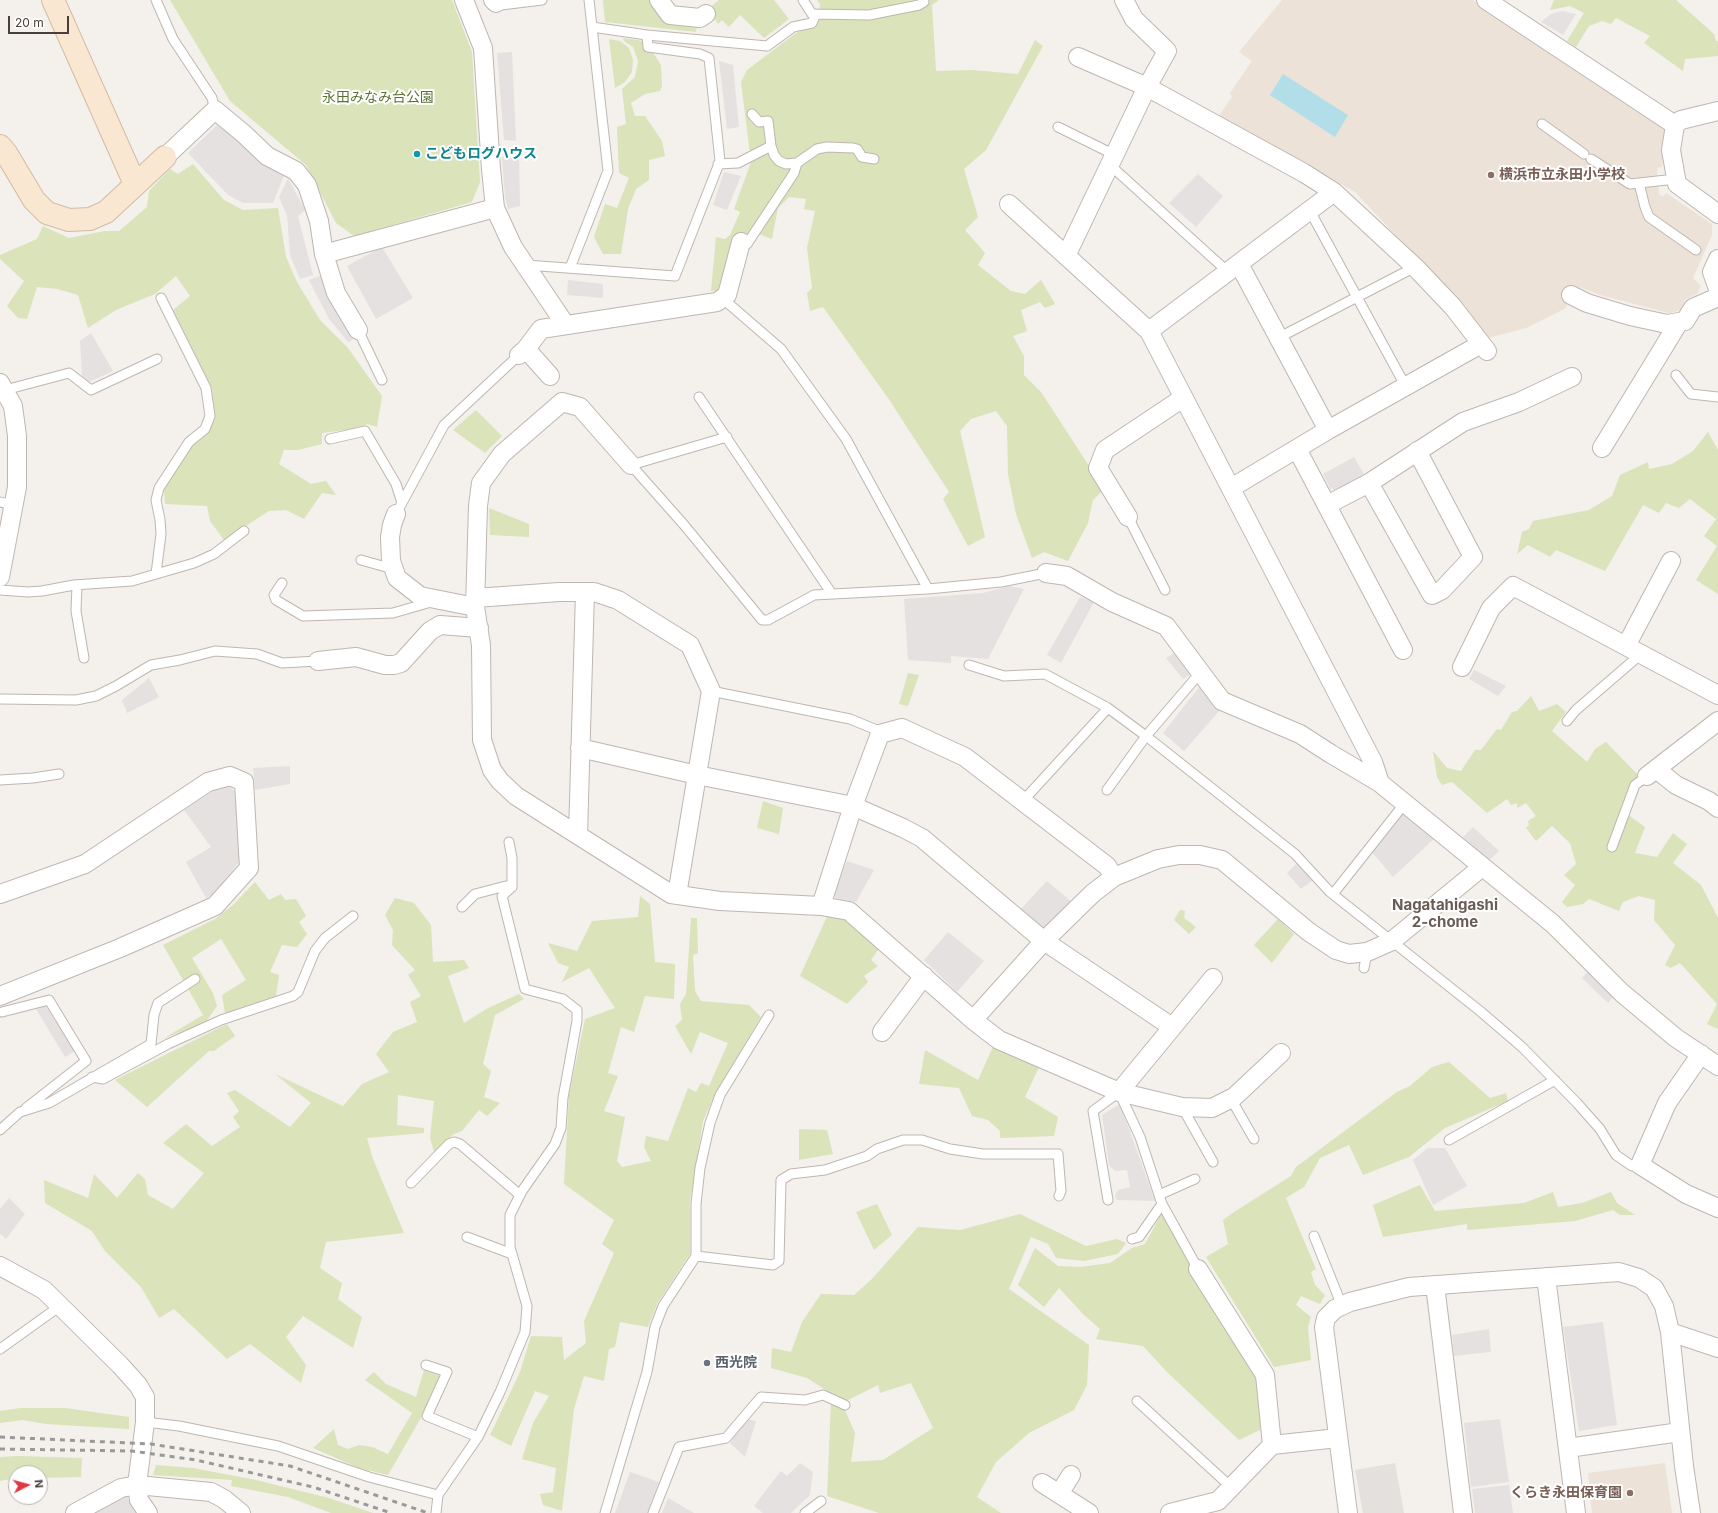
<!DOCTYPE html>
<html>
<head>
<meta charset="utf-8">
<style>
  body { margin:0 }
  #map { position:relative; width:1718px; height:1513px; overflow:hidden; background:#f4f0ec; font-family:Inter,sans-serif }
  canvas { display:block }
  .north { position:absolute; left:8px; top:1465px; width:40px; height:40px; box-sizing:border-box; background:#fff; border:1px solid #b6b3b1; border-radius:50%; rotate:84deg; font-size:11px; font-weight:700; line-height:16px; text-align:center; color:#48403b }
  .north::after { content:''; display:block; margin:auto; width:14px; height:18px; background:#e23641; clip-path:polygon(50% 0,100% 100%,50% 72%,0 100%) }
  .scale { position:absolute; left:8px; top:16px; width:61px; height:18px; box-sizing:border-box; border:2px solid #48403b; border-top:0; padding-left:5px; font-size:12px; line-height:14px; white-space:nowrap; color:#48403b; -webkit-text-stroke:3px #fff; paint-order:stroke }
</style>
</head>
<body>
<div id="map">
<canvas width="1718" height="1513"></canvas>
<div class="north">N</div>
<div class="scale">20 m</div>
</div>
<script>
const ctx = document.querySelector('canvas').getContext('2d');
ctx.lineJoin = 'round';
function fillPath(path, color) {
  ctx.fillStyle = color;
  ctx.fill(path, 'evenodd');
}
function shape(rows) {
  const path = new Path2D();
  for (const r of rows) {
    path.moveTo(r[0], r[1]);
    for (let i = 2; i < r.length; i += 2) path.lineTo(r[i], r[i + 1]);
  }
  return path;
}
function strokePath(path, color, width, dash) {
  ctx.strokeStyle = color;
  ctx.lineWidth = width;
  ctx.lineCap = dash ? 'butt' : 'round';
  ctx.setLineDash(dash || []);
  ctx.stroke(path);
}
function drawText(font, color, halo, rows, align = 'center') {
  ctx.font = font + ' Inter,"Noto Sans JP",sans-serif';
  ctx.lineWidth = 4;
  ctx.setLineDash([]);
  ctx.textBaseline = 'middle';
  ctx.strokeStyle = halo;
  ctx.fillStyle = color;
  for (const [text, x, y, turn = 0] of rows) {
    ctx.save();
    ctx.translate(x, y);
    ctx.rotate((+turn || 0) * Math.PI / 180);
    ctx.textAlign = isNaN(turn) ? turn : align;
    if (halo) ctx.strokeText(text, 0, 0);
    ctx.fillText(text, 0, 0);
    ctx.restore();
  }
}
fillPath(shape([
  [1395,1463,1404,1513,1363,1513,1355,1470]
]), '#e4e0dd');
fillPath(shape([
  [1282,0,1473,0,1598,79,1661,124,1667,135,1662,167,1657,168,1659,194,1663,196,1666,193,1712,224,1712,235,1693,278,1701,286,1697,294,1686,299,1681,310,1669,313,1600,295,1574,285,1566,308,1526,328,1488,338,1454,297,1355,192,1292,156,1216,120,1232,97,1230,93,1252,61,1239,52],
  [1665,1463,1672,1513,1592,1513,1588,1473]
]), '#ece2d8');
fillPath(shape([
  [170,0,452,0,472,52,480,182,472,202,354,236,336,223,306,165,230,101],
  [603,0,649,0,660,17,697,26,696,32,605,22],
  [719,0,774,0,789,19,764,38,740,15,729,27,722,20,718,24,708,9],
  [817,0,939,0,932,5,936,71,972,70,1018,74,1035,40,1043,46,986,150,964,169,978,217,965,230,985,253,978,265,1011,291,1025,294,1041,280,1055,304,1045,308,1040,302,1021,310,1027,331,1013,336,1024,356,1024,375,1041,392,1104,489,1093,500,1088,523,1068,561,1044,552,1032,558,1016,514,1008,474,1007,426,996,411,971,419,960,431,985,537,968,546,943,499,949,492,888,398,823,307,810,311,807,293,812,288,807,248,815,211,804,209,806,199,789,197,778,208,772,239,751,231,724,290,711,291,716,237,725,239,730,235,740,212,734,209,751,162,741,82,747,70,796,33,818,24,820,4],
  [1554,0,1676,0,1714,34,1716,41,1718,41,1718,56,1685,59,1683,71,1644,43,1650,36,1616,18,1611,24,1602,21,1589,26,1576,47,1567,41,1584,13,1570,6,1550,10],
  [623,38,644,41,646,51,652,51,661,65,662,86,660,91,645,94,631,103,635,116,645,116,662,141,665,156,649,160,649,180,636,189,628,209,621,254,603,254,594,237,605,204,617,208,629,178,619,173,617,127,626,124,622,89,635,77,638,61,633,47,624,41],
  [609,39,620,41,629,48,633,60,632,72,625,82,615,88],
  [193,164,224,200,243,210,278,208,286,257,297,282,320,320,348,348,382,396,377,427,367,424,362,428,322,433,322,444,298,450,284,450,279,464,311,484,326,481,336,495,322,493,304,519,286,510,269,511,224,540,210,521,207,506,165,504,164,487,192,446,208,433,215,419,212,388,173,310,190,296,176,276,155,294,116,310,88,328,78,295,57,289,37,287,27,319,18,318,7,306,24,281,0,259,0,255,37,239,43,226,69,238,105,231,119,231,147,207,149,191,170,169,178,174],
  [476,410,502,436,485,453,453,430],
  [1708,432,1718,450,1718,594,1696,580,1717,546,1704,536,1716,519,1690,499,1679,508,1666,503,1659,513,1643,505,1605,571,1556,550,1550,557,1528,545,1517,554,1522,532,1529,529,1533,521,1589,510,1612,496,1620,475,1648,462,1649,469,1672,464,1693,451],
  [489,508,529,524,529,537,490,535],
  [908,673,919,675,908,706,899,704],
  [1531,696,1539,711,1557,704,1566,712,1552,731,1587,762,1595,749,1606,742,1639,776,1631,783,1620,809,1645,827,1635,853,1657,857,1673,833,1687,844,1673,863,1701,885,1718,918,1718,1029,1707,1024,1717,1004,1680,963,1671,968,1665,965,1675,945,1654,920,1655,900,1639,896,1623,902,1619,911,1589,899,1583,904,1567,907,1562,902,1575,885,1564,875,1576,864,1570,843,1552,826,1536,841,1526,828,1529,825,1528,821,1536,816,1526,803,1517,808,1517,803,1511,805,1507,799,1487,813,1452,782,1442,785,1437,777,1433,751,1447,768,1461,771,1475,750,1481,750,1497,729,1501,730,1512,712,1517,711],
  [763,801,783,808,779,834,757,828],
  [255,882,269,900,281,894,285,900,296,899,306,916,299,922,307,934,297,947,282,945,270,972,279,975,276,996,225,1013,222,995,246,980,221,939,192,958,213,993,217,1006,205,1023,164,1038,203,1015,163,945,215,919,233,905],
  [640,896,650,904,655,962,675,964,674,999,645,996,634,1032,621,1027,608,1073,618,1076,604,1111,625,1117,617,1161,622,1167,651,1161,644,1147,646,1136,668,1141,688,1088,696,1092,701,1083,709,1086,728,1043,700,1032,691,1054,675,1026,682,1020,680,1004,686,994,691,918,697,918,698,953,693,955,695,991,701,1001,749,1005,761,1017,716,1092,703,1121,690,1201,690,1254,657,1304,648,1327,620,1322,615,1347,609,1349,604,1381,584,1376,574,1409,562,1511,543,1505,540,1494,553,1492,556,1468,522,1459,533,1423,549,1396,535,1391,511,1446,490,1435,520,1372,531,1336,562,1337,564,1360,586,1343,584,1321,614,1253,602,1244,614,1220,564,1184,569,1095,585,1019,615,1008,589,968,562,982,569,967,558,963,548,943,577,951,592,921,638,917],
  [395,898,414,903,431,925,433,962,464,960,469,968,448,976,464,1023,488,1008,519,994,524,999,495,1015,483,1064,491,1071,484,1097,500,1103,487,1116,479,1110,462,1131,454,1134,434,1152,430,1138,434,1101,398,1095,397,1125,424,1128,424,1133,367,1138,373,1159,404,1233,326,1242,320,1268,342,1283,338,1299,362,1317,353,1348,303,1316,286,1337,306,1365,301,1383,250,1344,227,1359,174,1309,159,1318,141,1287,105,1251,92,1231,45,1203,44,1180,88,1198,94,1174,117,1198,138,1173,145,1179,148,1195,173,1209,204,1173,163,1143,186,1124,212,1146,240,1127,233,1117,239,1111,227,1093,235,1090,290,1127,311,1103,275,1074,343,1106,362,1084,389,1072,376,1054,393,1032,417,1022,410,1002,421,996,408,975,415,970,392,945,393,930,385,915],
  [1180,910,1185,911,1184,918,1196,927,1189,934,1174,920],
  [829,912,849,915,881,946,871,960,878,966,864,976,868,982,847,1004,800,976],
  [1278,919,1294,934,1272,963,1254,945],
  [227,1024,235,1036,214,1051,209,1051,147,1107,115,1080],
  [995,1042,1040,1065,1025,1097,1058,1117,1054,1136,1000,1138,1000,1131,988,1120,972,1116,959,1088,919,1084,925,1050,978,1080],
  [1449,1062,1490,1098,1506,1093,1508,1101,1445,1128,1409,1157,1363,1175,1349,1145,1320,1158,1304,1187,1286,1198,1316,1269,1311,1272,1315,1285,1325,1295,1320,1304,1301,1296,1296,1305,1311,1317,1308,1327,1311,1360,1274,1367,1206,1257,1228,1244,1223,1220,1234,1212,1291,1176,1296,1167,1397,1092,1410,1086,1432,1067],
  [799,1129,827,1130,833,1154,799,1160],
  [1420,1185,1435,1211,1524,1203,1553,1192,1558,1207,1582,1203,1611,1192,1617,1203,1635,1215,1620,1215,1613,1210,1575,1221,1467,1230,1467,1224,1383,1237,1373,1205],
  [877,1204,892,1235,874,1250,856,1212],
  [1163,1211,1189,1264,1261,1378,1263,1414,1260,1430,1239,1440,1167,1372,1143,1346,1096,1339,1100,1329,1083,1314,1059,1288,1044,1307,1018,1285,1035,1248,1058,1266,1080,1267,1110,1263,1132,1248,1145,1244],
  [1020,1214,1086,1246,1117,1239,1126,1243,1118,1254,1084,1261,1056,1258,1048,1244,1031,1237,1009,1289,1089,1345,1087,1385,1074,1410,1029,1433,996,1462,977,1497,1001,1513,879,1513,827,1496,831,1402,844,1408,855,1433,851,1462,883,1460,933,1428,911,1383,880,1393,878,1385,844,1402,807,1378,771,1368,772,1348,791,1352,802,1322,821,1294,854,1295,872,1279,918,1227,960,1230],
  [424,1370,440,1376,422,1416,388,1475,359,1468,313,1448,334,1429,338,1445,348,1449,359,1445,372,1447,388,1454,412,1413,365,1380,374,1372,386,1384,416,1397],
  [20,1408,65,1408,129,1417,129,1429,46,1424,23,1420,0,1423,0,1411],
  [18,1456,82,1458,81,1477,40,1478,40,1473,16,1473,16,1478,0,1481,0,1457],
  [156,1465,193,1468,256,1480,329,1498,373,1513,331,1513,288,1497,231,1486,232,1480,153,1475]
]), '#dae3ba');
fillPath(shape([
  [1562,11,1576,14,1563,35,1541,22,1551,14],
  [512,52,516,141,504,140,497,53],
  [719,61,733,65,739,127,727,129],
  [217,125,285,173,273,203,243,203,228,195,188,153],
  [502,157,519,157,520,206,508,209,505,197],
  [724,172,741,176,727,210,713,205],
  [1198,174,1223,196,1196,227,1169,203],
  [288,178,305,210,298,216,313,275,300,279,290,255,287,216,279,197],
  [382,247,413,298,376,319,347,266],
  [322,275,356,335,349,343,329,319,309,280],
  [568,280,603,284,603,298,567,295],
  [91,333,113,371,89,382,82,376,80,341],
  [1354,457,1365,476,1335,490,1330,488,1323,474],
  [1009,586,1024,589,988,659,951,656,951,663,908,660,904,599,983,593],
  [1080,597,1094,602,1061,663,1047,655],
  [1176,652,1192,673,1183,679,1166,658],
  [1474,670,1506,686,1498,696,1469,679],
  [149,678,159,697,127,713,122,700],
  [1200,686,1220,710,1184,751,1163,733],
  [290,766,290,784,255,790,253,768],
  [227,785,236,792,240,861,213,895,206,898,186,862,211,847,184,810,221,786],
  [1405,811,1436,837,1393,877,1372,852],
  [1473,827,1499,851,1488,861,1463,837],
  [847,861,874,870,856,902,836,898,832,891],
  [1297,863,1313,880,1301,889,1287,873],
  [1047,881,1072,902,1051,928,1039,927,1020,910],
  [948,932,984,961,957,992,924,960],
  [1590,969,1616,994,1608,1003,1582,978],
  [45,1005,75,1051,65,1057,36,1009],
  [1120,1104,1155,1201,1117,1200,1115,1195,1118,1190,1130,1187,1127,1170,1115,1171,1109,1165,1102,1115],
  [1428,1148,1445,1148,1467,1186,1433,1205,1413,1160],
  [9,1198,25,1214,6,1239,0,1234,0,1209],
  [1603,1322,1617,1425,1579,1431,1563,1327],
  [1489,1329,1491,1352,1454,1356,1452,1335],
  [746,1419,756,1421,745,1457,730,1443],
  [1500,1419,1509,1482,1471,1487,1464,1423],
  [800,1463,813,1472,810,1495,791,1513,763,1513,754,1506,781,1471,787,1476],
  [630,1472,659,1482,648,1513,615,1513],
  [1509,1485,1513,1513,1475,1513,1472,1489],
  [124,1492,137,1513,88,1513],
  [668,1498,694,1513,662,1513]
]), '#e4e1e0');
fillPath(shape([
  [1283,74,1348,115,1335,137,1270,95]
]), '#b1dee9');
const lane = shape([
  [156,0,173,39,212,98,215,110],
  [803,0,812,14,869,15,919,5,924,2],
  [501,5,542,0],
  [592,27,647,35,767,46,793,27,812,23,816,14],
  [1542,124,1584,154],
  [1058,127,1115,155],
  [771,146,774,155,779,161,786,164,797,163,817,149,827,147,853,148,857,149,862,157,874,159],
  [1591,159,1630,184,1676,179],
  [718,164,738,163,771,146,768,121,759,122,752,114],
  [1110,165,1228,272],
  [1639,183,1645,207,1649,217,1696,250],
  [1310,211,1406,387],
  [741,242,747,244,794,173,797,163],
  [526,265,675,276,720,161,709,58,700,54,648,47,647,35],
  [570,268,608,171,589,0],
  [722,298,781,349,846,439,928,589],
  [358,330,382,380],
  [1278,338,1415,267],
  [1676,375,1691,394,1718,397],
  [5,390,69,373,91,390,157,359],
  [699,397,832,594],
  [727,437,631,465,685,526,762,620,768,620,814,595,928,589,1001,582,1046,573],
  [330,439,365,431,396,484,402,503],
  [0,502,13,505],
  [396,514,444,425,519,355],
  [1128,517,1165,590],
  [361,560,393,569],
  [156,574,161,534,160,520,156,500,159,488,189,442,205,429,210,416,206,388,161,298],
  [282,583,274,595,276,600,303,616,393,613,431,602],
  [77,585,76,611,84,658],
  [0,590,28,592,42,591,74,585,132,581,194,563,214,554,244,531],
  [969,665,1004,676,1045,674,1108,708,1146,736,1295,854,1330,892,1480,1011,1522,1047,1577,1103,1600,1129,1616,1155,1632,1166,1640,1165],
  [711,691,850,719,884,733],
  [0,699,76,700,96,696,116,686,151,665,180,660,215,651,257,654,282,663,318,661],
  [1567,721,1576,710,1641,654],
  [0,780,33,778,59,774],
  [1107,790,1146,736,1200,673],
  [1022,802,1108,708],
  [1612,847,1635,785,1647,776],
  [1333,894,1405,803],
  [462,907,475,894,506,886,512,887],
  [1364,968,1367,952],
  [2,1012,49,1000,86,1061,26,1108],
  [92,1077,103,1079,168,1044,221,1020,293,996,298,992,315,951,325,938,353,916],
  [1231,1099,1254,1139],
  [1182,1107,1213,1162],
  [0,1130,20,1112,49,1103,151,1044,154,1015,158,1003,195,979],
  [1449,1140,1555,1080],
  [411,1183,449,1144,454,1142,460,1144,520,1195],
  [1159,1195,1195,1179],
  [1108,1200,1093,1111,1119,1092,1140,1137,1162,1204,1198,1269],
  [1314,1236,1342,1306],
  [467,1237,512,1254],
  [1132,1239,1139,1237,1162,1204],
  [696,1256,696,1204,700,1168,710,1123,720,1095,769,1015],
  [0,1349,60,1306],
  [426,1365,447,1372,427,1416,478,1437],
  [1137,1401,1231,1487],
  [145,1422,179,1426,278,1446,369,1477,438,1495],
  [436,1513,438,1495,478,1437,500,1392,525,1332,527,1306,510,1247,510,1215,522,1191,555,1144,561,1128,563,1098,577,1021,577,1010,563,999,525,989,502,896,512,887,512,858,509,842],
  [605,1513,647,1372,655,1327,663,1306,696,1256,773,1265,779,1261,781,1180,791,1174,825,1170,867,1156,877,1149,903,1140,922,1140,950,1149,983,1154,1058,1154,1061,1191,1059,1196],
  [653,1513,679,1447,726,1438,761,1397,805,1400,823,1395,845,1405],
  [805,1513,821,1501]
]);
const street = shape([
  [464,0,483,48,491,169,495,208,513,247,565,324],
  [493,0,496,3],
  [659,0,670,15,700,18,706,14],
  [1486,0,1675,125,1671,150,1677,184,1718,214],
  [1078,57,1147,87,1304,173,1334,192,1415,267,1453,307,1487,351],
  [1675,125,1681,120,1718,111],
  [165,157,215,110,244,134,267,156,296,171,307,185,319,221,324,254,336,293,358,330],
  [1334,192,1149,331,1373,762,1380,783],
  [1009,204,1149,331],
  [324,254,495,208],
  [1066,256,1147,87,1167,51,1134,19,1124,0],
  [1718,259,1712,272,1718,289],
  [1239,264,1328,430],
  [1571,295,1587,303,1630,316,1667,324,1685,321,1693,308,1718,297],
  [526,349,550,376],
  [519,355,526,349,541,329,717,302,727,295,741,242],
  [0,383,13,406,17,436,17,487,0,577],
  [1602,448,1679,322],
  [1297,449,1403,650],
  [631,465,580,407,562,402,502,454,481,483,478,506,475,607,481,645,482,740,492,770,500,781,516,796,671,894,720,901,821,906,849,911,973,1020,999,1040,1119,1092,1182,1107,1212,1108,1234,1097,1281,1053],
  [1369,483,1432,595,1442,590,1473,557,1417,451],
  [1231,488,1328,430,1481,344],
  [1327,505,1369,483,1463,422,1519,402,1572,377],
  [396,514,392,525,390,537,391,561,397,578,420,596,475,607],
  [1128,517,1098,468,1105,450,1183,398],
  [1046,573,1067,576,1112,602,1166,626,1222,701,1300,734,1331,754,1380,783,1553,924,1622,993,1676,1038,1718,1066],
  [475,598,559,592,594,592,618,600,690,645,711,691,677,895],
  [1626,646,1671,561],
  [318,661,356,657,385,665,394,665,401,663,430,631,440,625,479,628],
  [1462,667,1491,608,1513,586,1718,695],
  [580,748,697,775,853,806,903,828,922,838,1044,941,1172,1027],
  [1656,769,1676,785,1709,801,1718,808],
  [1647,776,1718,721],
  [578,835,585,592],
  [0,894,85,864,208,782,230,776,244,782,249,868,215,906,120,948,0,996],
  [821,906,853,806,880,734,902,728,965,757,1107,866,1114,877],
  [973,1020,1044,941,1093,893,1114,877,1158,859,1179,855,1200,855,1222,860,1309,932,1336,950,1349,954,1367,952,1392,941,1482,867],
  [882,1032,924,976],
  [1701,1054,1667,1103,1640,1165,1686,1194,1718,1208],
  [1119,1092,1213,978],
  [0,1266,44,1290,120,1365,138,1385,145,1397,145,1422,137,1485,139,1500,148,1513],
  [1546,1277,1576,1513],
  [1435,1285,1463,1513],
  [1670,1332,1718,1348],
  [1272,1445,1338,1438],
  [1568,1448,1680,1432],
  [1042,1483,1089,1513],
  [1059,1494,1071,1475],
  [75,1513,121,1488,137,1485,211,1492,224,1499,241,1513],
  [1170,1513,1218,1501,1272,1445,1265,1375,1198,1269],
  [1348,1513,1324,1327,1326,1318,1335,1309,1350,1302,1409,1287,1619,1272,1639,1278,1654,1288,1664,1306,1670,1332,1684,1466,1691,1513]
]);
const secondary = shape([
  [53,0,135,184],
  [0,146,6,153,34,200,47,213,69,220,90,219,106,212,165,157]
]);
strokePath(lane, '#bfb6b0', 11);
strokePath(street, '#bfb6b0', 20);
strokePath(secondary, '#d1bca3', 24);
strokePath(lane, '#fff', 9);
strokePath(street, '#fff', 18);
strokePath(secondary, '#f9e7d2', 22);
strokePath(shape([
  [0,1437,151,1444,290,1466,428,1513],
  [0,1449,132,1451,196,1460,313,1487,391,1513]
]), '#999', 3, [5, 5]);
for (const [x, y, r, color] of [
  [417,154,4,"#0f9aa8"],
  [1491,175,4,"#8d6e63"],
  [707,1363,4,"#6b7280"],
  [1630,1493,4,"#8d6e63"]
]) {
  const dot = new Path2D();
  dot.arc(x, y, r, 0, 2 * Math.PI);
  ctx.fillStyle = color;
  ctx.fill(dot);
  strokePath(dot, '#fff', 1.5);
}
drawText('14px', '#5a7434', '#fff', [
  ["永田みなみ台公園",378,98]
]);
drawText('bold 14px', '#0d838f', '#fff', [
  ["こどもログハウス",425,154]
], 'left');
drawText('bold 14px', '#785e54', '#fff', [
  ["横浜市立永田小学校",1499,175],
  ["くらき永田保育園",1622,1493,"right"]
], 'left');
drawText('bold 14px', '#5b616d', '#fff', [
  ["西光院",715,1363]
], 'left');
drawText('bold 15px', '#6a5c53', '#fff', [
  ["Nagatahigashi",1445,905],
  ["2-chome",1445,922]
]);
</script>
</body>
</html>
